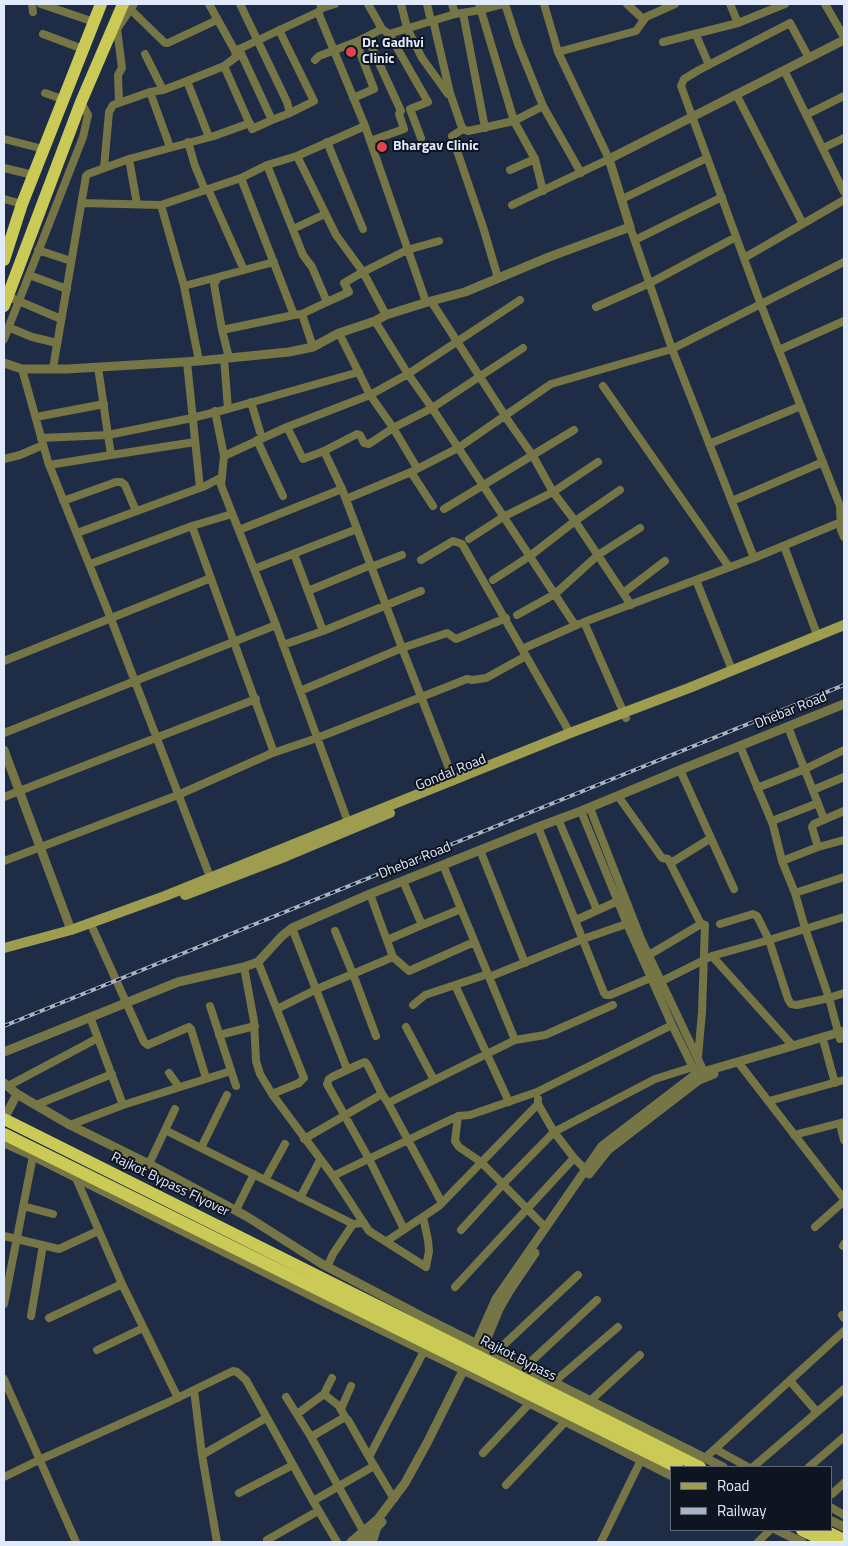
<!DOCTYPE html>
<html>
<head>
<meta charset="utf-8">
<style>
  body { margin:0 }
  #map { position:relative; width:848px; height:1546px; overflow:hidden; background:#1e2c45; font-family:"Titillium Web",sans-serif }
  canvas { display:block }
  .frame { position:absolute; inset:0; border:5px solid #e0eafb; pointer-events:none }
  .legend { position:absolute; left:670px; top:1466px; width:162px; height:65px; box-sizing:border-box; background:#0e1520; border:1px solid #626a78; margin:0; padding:6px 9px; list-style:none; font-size:15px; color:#e0eafb }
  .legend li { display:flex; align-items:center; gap:10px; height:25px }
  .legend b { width:25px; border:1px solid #626a78 }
</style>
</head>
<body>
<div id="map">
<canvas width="848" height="1546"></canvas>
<div class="frame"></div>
<ul class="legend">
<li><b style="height:6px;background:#9e9d4f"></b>Road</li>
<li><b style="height:6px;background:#a8b3c6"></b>Railway</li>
</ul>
</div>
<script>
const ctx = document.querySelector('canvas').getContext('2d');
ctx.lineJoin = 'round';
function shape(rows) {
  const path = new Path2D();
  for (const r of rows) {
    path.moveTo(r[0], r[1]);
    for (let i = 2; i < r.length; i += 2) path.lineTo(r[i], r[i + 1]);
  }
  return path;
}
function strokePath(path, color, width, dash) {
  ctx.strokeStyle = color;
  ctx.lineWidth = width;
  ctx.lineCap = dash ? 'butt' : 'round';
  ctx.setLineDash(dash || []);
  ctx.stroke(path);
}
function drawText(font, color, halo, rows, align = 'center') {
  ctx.font = font + ' "Titillium Web",sans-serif';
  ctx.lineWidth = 4;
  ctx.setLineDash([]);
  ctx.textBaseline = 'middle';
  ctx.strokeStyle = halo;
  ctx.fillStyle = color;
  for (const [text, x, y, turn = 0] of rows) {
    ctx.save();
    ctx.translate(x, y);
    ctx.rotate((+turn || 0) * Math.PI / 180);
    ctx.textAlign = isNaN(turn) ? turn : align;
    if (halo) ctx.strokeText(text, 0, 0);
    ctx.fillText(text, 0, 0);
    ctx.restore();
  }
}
strokePath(shape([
  [32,4,33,12],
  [41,4,94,22],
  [209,4,235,51,318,12,322,8,320,4],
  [240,4,287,102,290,113],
  [368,4,382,29,389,34,428,102,410,109,421,138],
  [401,4,407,28,422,58,448,94],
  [427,4,431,21],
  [452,4,455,14],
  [479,4,514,121,535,159,543,191],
  [505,4,518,44,543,106,581,173],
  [627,4,643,19],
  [730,4,738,23,785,4],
  [825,4,844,37],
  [129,5,130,9,165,43,168,43,217,20],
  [322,8,335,4],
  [318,12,365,126,426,302],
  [463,13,485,128],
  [433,20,450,93,461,125,463,129,468,131,514,121,543,106],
  [43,34,83,49],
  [389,34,455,14,481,10,504,4],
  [696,35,709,65],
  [367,37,401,111,399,114,404,129,370,141],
  [663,42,738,23],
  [239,49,272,120,290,113,314,101,279,30],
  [558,52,636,31,646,17,675,4],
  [145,54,163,90],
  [809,58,790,23,699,70,684,79,681,86,761,305,840,506,841,530,844,537],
  [315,60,319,56,356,42,382,29],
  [224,66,252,129,272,120],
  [784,70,844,192],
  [45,93,62,99],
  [736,94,803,224],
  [353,98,374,89,356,42],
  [119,103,150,92],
  [806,115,844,96],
  [463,129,452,136,483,227,498,278],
  [209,137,187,81,224,66,236,57,235,51],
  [4,139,43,149],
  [188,142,195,166,205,190],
  [327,142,363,229],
  [170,147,150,92,163,90,187,81],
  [823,148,844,138],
  [297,156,336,235,363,272,386,315],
  [129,159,137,204],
  [267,165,303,255,312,267,327,302,302,314],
  [4,168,33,175],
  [104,168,109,112,113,105,119,103,118,75,122,68,117,29,134,4],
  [510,170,535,159],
  [241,178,294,315,302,314,313,347],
  [208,189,244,270],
  [4,199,22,204],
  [622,199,707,158],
  [82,203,161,205,241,178,267,165,297,156,365,126],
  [161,205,184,286,199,361],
  [512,205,609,159,558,52,544,4],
  [630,227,672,349,754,558],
  [293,229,325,214],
  [635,240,722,197],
  [38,250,71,261],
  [744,258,844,200],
  [29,275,67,289],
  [184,286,218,277],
  [14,299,61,319],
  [431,301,509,422,533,456,553,492,575,521,631,605],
  [327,302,349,292,344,283,363,272,407,250,439,241],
  [596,307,650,283,736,237],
  [375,321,408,374,432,408,575,625],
  [8,327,32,337,57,343],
  [222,330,294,315],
  [339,333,370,395,392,426,417,468],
  [4,339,83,137,88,115,81,102],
  [779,350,844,321],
  [229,358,222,330,214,284,216,281,218,277,274,262],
  [187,362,200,488],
  [53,368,86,176,88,174,129,159,214,136,250,123],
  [22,369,48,462,111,619,212,882],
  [603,386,729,567],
  [251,402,260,432],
  [228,409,359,372],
  [215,411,224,456,221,485,276,625,348,822],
  [36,417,104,404],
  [287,427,303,459,324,451,357,434,360,435,364,443,369,444,393,428,432,408,523,348],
  [41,438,108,435,98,367],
  [257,440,283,496],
  [709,444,801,406],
  [324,451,342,489,402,648,454,781],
  [111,455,195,442],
  [224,456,287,427,370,395,408,374,520,300],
  [4,459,20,455,43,445],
  [49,465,111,455,108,435,192,418,228,409,224,358],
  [411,472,433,506],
  [346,499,411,472,458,448,551,384,672,349,844,262],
  [63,501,116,482,121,482,125,485,136,511],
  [732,501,823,462],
  [444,509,574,430],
  [239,530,342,489],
  [77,533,205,486,222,477],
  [469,539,503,517,553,492,598,462],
  [784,546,818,637],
  [294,554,323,631],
  [421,560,453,541,462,544,570,733],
  [90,564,192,526,232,514],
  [371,567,402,555],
  [254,569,357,529],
  [493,580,530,556,575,521,620,490],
  [696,580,732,670],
  [308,591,371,565],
  [623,593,665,561],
  [517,615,555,594,598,555,640,528],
  [283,645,323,631,421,591],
  [522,649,579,624],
  [4,661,211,578],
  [300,691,402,648,447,633,456,639,506,618],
  [626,718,584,622,754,558,841,522],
  [788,727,824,819],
  [4,733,276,625],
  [740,746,773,825,782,861,795,893,805,928,829,998,840,1039],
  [270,754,317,738,467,679,472,680,486,678,526,656],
  [680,770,734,889],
  [757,788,805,769,844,750],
  [813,790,844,777],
  [618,796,662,858,668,859,701,924],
  [4,797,256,699],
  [590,808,641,939,706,1076],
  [581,811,627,924,672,1025,698,1078],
  [558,819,597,910],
  [772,821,818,803],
  [538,827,604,993,606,995,610,995,655,976],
  [818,847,812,827,814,824,844,811],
  [480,850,525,963],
  [4,861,178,795,270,754,273,750,192,526],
  [674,861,711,838],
  [782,861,818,847,844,840],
  [443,865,515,1040],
  [403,881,422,925],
  [795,893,844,877],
  [370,894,393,957,409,971,474,942],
  [576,920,618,901],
  [720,924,753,914,757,916,769,940,788,999,791,1004,797,1005,829,998,844,993],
  [292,928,347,1069],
  [93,929,144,1042,148,1045,150,1044,189,1027,191,1029,206,1078],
  [335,931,353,974,376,1036],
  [387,940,422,925,461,909],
  [649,955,701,924,705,925,702,1012,698,1057],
  [712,956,793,1046],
  [258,962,304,1078,299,1083,272,1094],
  [244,967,254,1021,256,1061,260,1074,272,1094,333,1176,369,1231,426,1267,429,1251,428,1240,423,1217],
  [488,974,455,985,509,1102],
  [489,977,583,939,632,922],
  [656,984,712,956,769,940,844,917],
  [413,1005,425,995,455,985],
  [210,1006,236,1086],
  [277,1009,317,989,393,957],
  [90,1017,123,1105],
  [406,1027,434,1080],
  [219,1035,255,1026],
  [824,1043,835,1083],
  [738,1062,844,1199],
  [169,1073,179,1087],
  [8,1086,98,1038],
  [538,1099,538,1104,554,1132,574,1158,585,1169],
  [769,1101,844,1080],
  [388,1103,515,1040,545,1035,613,1005],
  [36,1105,112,1074],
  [458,1116,455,1141,459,1147,481,1162,545,1227],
  [840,1124,844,1140],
  [70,1125,123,1105,231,1071],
  [165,1130,353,1224,364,1223],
  [794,1135,844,1122],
  [304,1139,382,1094],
  [201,1148,227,1095],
  [149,1164,175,1109],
  [333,1176,458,1116,470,1115,537,1092,672,1025],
  [76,1178,122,1284,178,1398],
  [265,1180,285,1144],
  [300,1198,320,1160],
  [23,1206,53,1214],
  [236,1210,254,1174],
  [815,1227,844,1201],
  [404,1229,369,1159,327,1084,329,1079,332,1077,360,1064,365,1062,367,1064,382,1094,388,1103,442,1203],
  [461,1230,503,1184,554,1132,655,1079,693,1067],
  [4,1236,59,1249,98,1231],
  [387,1241,439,1206,538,1104],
  [843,1246,844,1244],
  [327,1267,333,1254,353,1224],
  [455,1287,574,1158],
  [4,1304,33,1156],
  [842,1315,844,1318],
  [31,1316,43,1245],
  [49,1318,122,1284],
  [97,1350,143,1328],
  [495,1353,578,1275],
  [524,1368,597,1300],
  [4,1379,76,1542],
  [790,1381,817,1412],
  [554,1382,618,1327],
  [194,1390,202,1455,217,1542],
  [324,1394,339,1406,345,1417],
  [286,1397,311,1437,366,1536],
  [590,1401,640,1355],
  [341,1409,351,1386],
  [297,1414,324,1394,332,1378],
  [311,1437,345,1417,348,1420,369,1457],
  [715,1449,748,1467],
  [483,1453,530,1403],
  [202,1455,266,1418],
  [705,1458,844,1331],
  [753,1467,844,1389],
  [809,1467,844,1437],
  [4,1477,39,1460,169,1402,233,1371,237,1372,246,1380,313,1501,337,1542],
  [506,1485,566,1421],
  [239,1493,293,1465],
  [832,1494,844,1483],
  [394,1499,369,1457,424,1351],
  [313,1501,374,1466],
  [832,1508,844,1515],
  [267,1540,318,1511],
  [373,1542,377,1528],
  [601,1542,641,1460],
  [758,1542,770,1530]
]), '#757545', 8);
strokePath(shape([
  [4,363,22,369,67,369,199,361,289,352,313,347,339,333,375,321,386,315,431,301,465,292,549,257,630,227,609,159,844,40],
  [4,750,71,930],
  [4,1052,178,982,244,967,258,962,282,936,292,928,370,894,538,827,581,811,680,770,844,704],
  [4,1083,17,1094,70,1125,149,1164,246,1216,322,1264,423,1317,723,1467],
  [4,1119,17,1094],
  [4,1143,33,1156,318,1299,498,1387,672,1476],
  [589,1174,608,1150,699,1080,714,1074],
  [476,1344,496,1299,602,1146,696,1074,844,1031],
  [483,1348,499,1309,510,1290,535,1253],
  [832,1521,844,1527],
  [777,1530,802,1542],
  [351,1542,378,1519,405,1483,427,1443,463,1371],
  [363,1542,382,1522]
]), '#757545', 9);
strokePath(shape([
  [185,895,287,856,390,813],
  [4,948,71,930,165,896,570,733,689,688,844,625]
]), '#9e9d4f', 10);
strokePath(shape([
  [4,260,22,204,101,4],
  [4,306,81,102,123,4],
  [4,1119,700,1467],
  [4,1134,677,1467],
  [802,1530,827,1542],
  [823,1530,844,1540]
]), '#ccca56', 12);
const rail = shape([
  [4,1026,844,685]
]);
strokePath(rail, '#a8b3c6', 4);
strokePath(rail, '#0e1520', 2, [5.5]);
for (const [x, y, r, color] of [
  [351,52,6,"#e0444e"],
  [382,147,6,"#e0444e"]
]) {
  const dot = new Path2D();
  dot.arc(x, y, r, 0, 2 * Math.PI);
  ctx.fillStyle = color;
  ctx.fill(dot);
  strokePath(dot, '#0e1520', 2);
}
drawText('bold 14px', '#e0eafb', '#0e1520', [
  ["Dr. Gadhvi",362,44],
  ["Clinic",362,60],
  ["Bhargav Clinic",393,147]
], 'left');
drawText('14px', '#e0eafb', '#0e1520', [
  ["Dhebar Road",791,711,-22],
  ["Gondal Road",451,773,-22],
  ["Dhebar Road",415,861,-22],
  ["Rajkot Bypass Flyover",170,1185,26],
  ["Rajkot Bypass",518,1359,27]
]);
</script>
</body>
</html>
